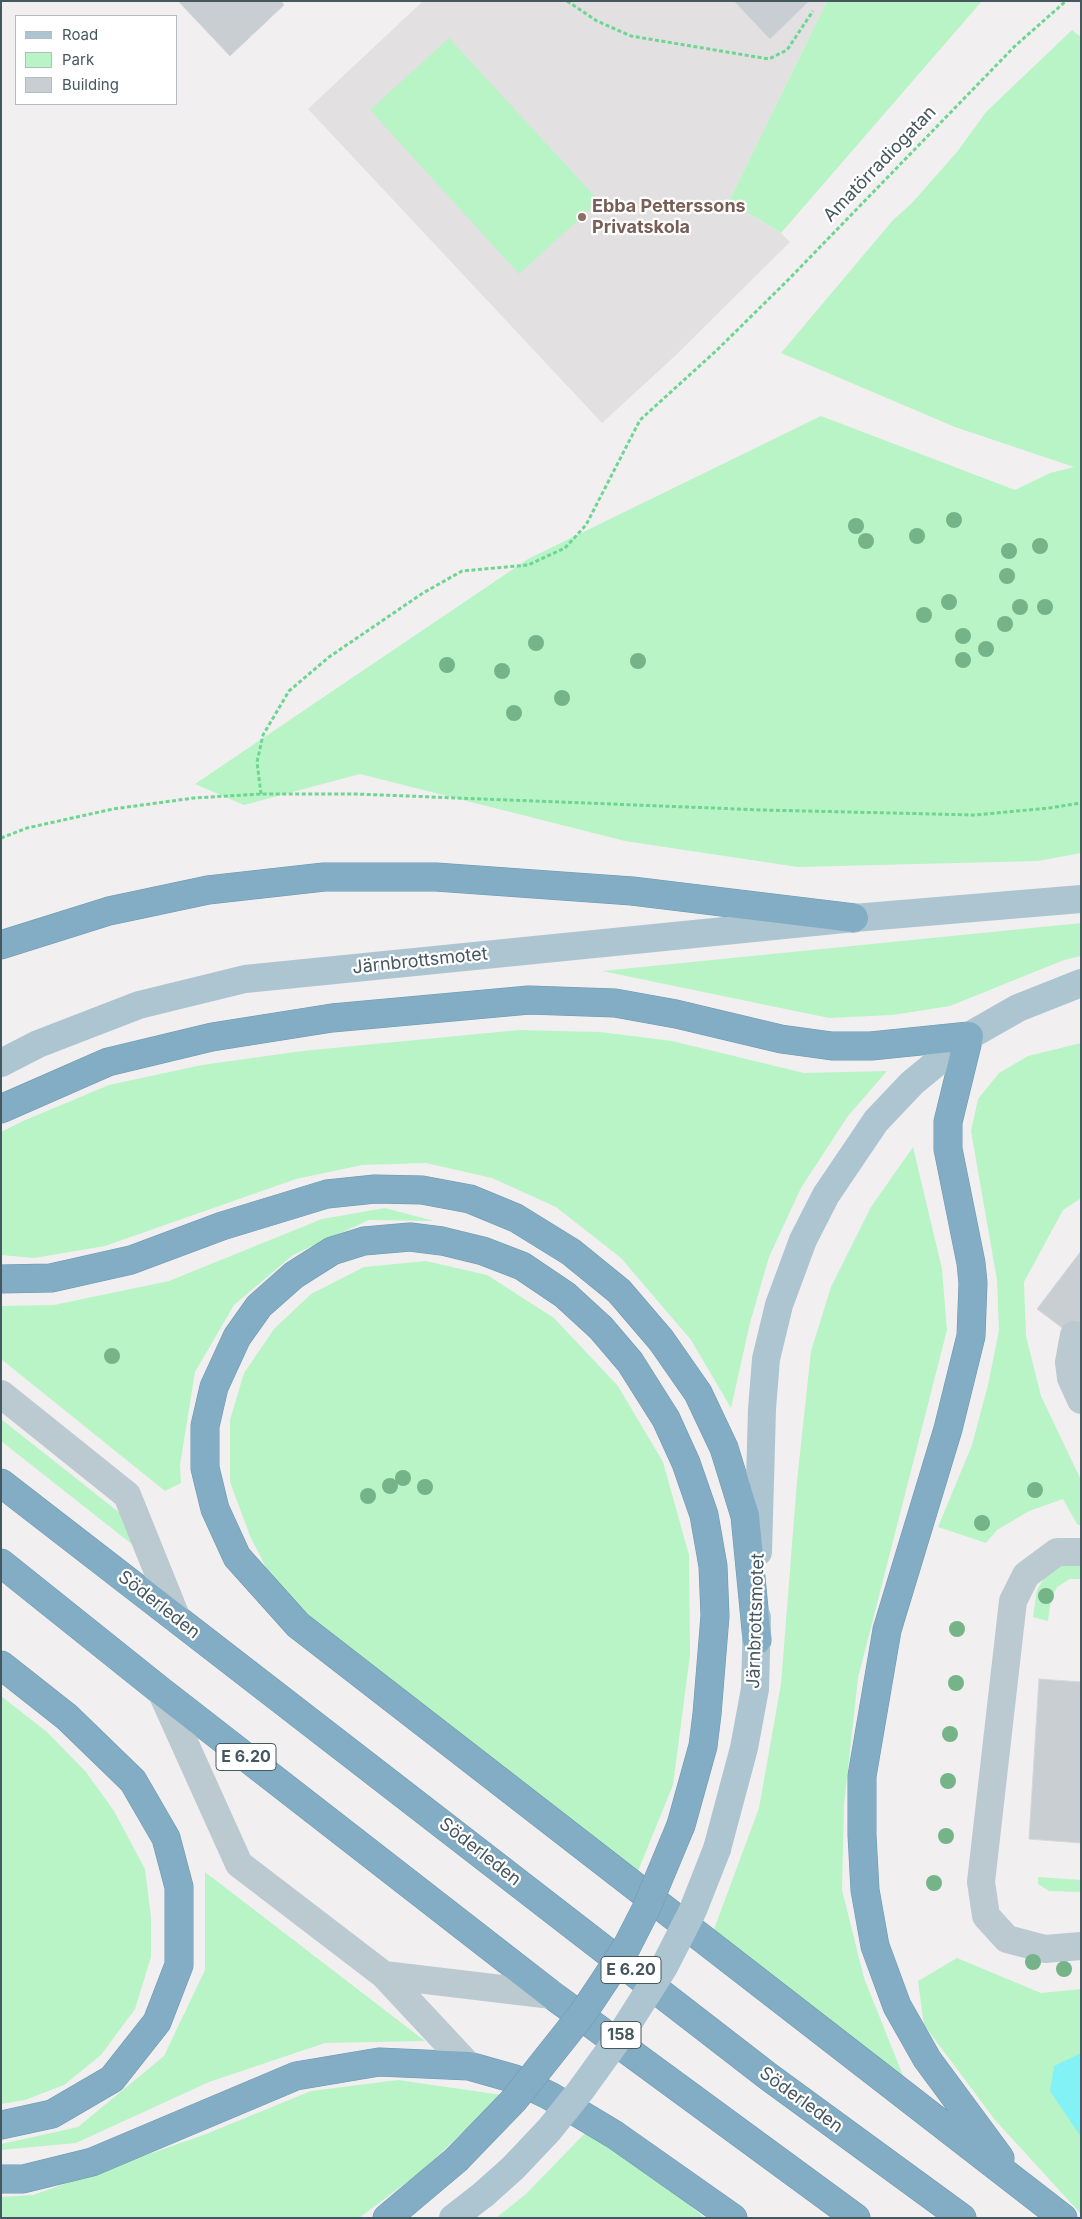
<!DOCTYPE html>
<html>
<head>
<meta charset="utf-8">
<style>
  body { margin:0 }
  #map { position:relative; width:1082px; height:2219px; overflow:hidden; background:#f2eff0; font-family:Inter,sans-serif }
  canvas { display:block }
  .frame { position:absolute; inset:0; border:2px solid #45575f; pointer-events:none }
  .legend { position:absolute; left:15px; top:15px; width:162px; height:90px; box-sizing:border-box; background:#fff; border:1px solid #b5bcbf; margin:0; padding:6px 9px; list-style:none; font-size:15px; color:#45575f }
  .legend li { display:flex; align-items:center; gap:10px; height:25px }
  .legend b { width:25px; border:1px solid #b5bcbf }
</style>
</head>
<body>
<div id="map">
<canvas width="1082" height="2219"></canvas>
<div class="frame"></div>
<ul class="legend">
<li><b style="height:6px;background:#acc5d1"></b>Road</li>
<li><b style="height:14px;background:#b9f4c6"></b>Park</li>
<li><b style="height:14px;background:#c9ced3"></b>Building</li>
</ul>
</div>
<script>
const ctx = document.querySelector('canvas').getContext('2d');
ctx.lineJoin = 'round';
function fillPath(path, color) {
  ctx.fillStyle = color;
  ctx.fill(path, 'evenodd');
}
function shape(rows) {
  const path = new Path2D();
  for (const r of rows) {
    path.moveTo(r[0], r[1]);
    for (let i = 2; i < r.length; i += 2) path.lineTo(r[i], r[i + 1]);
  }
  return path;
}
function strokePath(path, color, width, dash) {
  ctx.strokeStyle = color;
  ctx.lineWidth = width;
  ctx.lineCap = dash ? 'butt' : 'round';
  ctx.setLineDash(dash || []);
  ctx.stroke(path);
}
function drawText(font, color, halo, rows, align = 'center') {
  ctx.font = font + ' Inter,sans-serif';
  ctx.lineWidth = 4.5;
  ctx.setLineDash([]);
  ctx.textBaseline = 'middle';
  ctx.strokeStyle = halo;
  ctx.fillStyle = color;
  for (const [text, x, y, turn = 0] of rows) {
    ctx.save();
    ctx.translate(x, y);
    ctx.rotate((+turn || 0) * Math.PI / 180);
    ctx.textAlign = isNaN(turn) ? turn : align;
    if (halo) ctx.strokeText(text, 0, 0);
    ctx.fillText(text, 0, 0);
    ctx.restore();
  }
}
fillPath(shape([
  [423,1,827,1,729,201,781,233,790,242,675,356,602,423,308,109]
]), '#e3e0e2');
fillPath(shape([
  [827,1,982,1,781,233,729,201],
  [1072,30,1081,37,1081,853,1038,861,798,867,625,841,360,774,244,805,195,784,528,559,821,416,1015,490,1050,473,1074,467,955,427,781,353,893,220,911,204,957,152,986,112],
  [449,38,599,201,519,274,370,110],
  [1081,923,1081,956,1064,960,950,1006,892,1015,829,1018,602,971],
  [519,1030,600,1032,672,1041,804,1073,887,1071,848,1116,801,1188,769,1257,750,1323,731,1408,691,1340,621,1258,556,1207,492,1178,426,1163,362,1165,296,1179,105,1246,34,1258,1,1255,1,1132,23,1121,109,1085,202,1065,302,1051],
  [1081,1043,1081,1198,1063,1210,1024,1282,1026,1336,1041,1396,1081,1480,1081,1526,1077,1524,1063,1499,1029,1511,997,1530,986,1543,938,1527,972,1445,988,1385,999,1330,997,1280,971,1131,978,1099,999,1073,1028,1056],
  [913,1147,942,1269,947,1330,858,1678,844,1805,842,1890,864,1978,904,2078,713,1932,759,1808,781,1684,797,1481,811,1351,831,1287,871,1207],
  [385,1208,434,1221,369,1220,293,1255,234,1305,195,1372,180,1465,181,1483,165,1491,1,1359,1,1306,54,1305,169,1281,322,1219],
  [426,1261,487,1275,554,1318,618,1386,663,1462,689,1555,690,1655,673,1785,638,1871,321,1628,274,1583,250,1536,230,1482,230,1420,244,1373,274,1329,311,1294,364,1267],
  [1,1419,125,1517,138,1549,1,1441],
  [1081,1558,1081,1579,1070,1579,1057,1587,1051,1599,1048,1621,1033,1617,1037,1590,1046,1575,1052,1567],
  [1,1696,47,1732,86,1772,114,1811,145,1869,151,1918,151,1957,135,2009,101,2055,64,2085,25,2100,1,2104],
  [205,1872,425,2041,325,2043,209,2082,76,2143,1,2150,1,2144,78,2127,164,2056,205,1970],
  [1038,1877,1081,1880,1081,1892,1049,1891,1038,1884],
  [957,1958,1041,1993,1081,1989,1081,2214,995,2120,924,2025,918,1981],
  [398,2080,502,2095,423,2170,359,2218,1,2218,1,2197,33,2195,206,2134,311,2091],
  [591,2127,642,2165,705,2218,496,2218,526,2194]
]), '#b9f4c6');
fillPath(shape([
  [1081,2053,1081,2137,1050,2091,1054,2066]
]), '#82f2f6');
const building = shape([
  [178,1,281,1,284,5,230,56,178,1],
  [734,1,809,1,770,39,734,1],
  [1081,1251,1081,1342,1037,1309,1081,1251],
  [1039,1679,1081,1682,1081,1843,1029,1839,1039,1679]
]);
fillPath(building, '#c9ced3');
strokePath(building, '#d3d7dc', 1);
const highway = shape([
  [1,945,109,911,208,890,324,877,436,877,632,891,854,918],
  [1,1109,108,1062,212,1037,332,1018,529,1000,615,1003,676,1014,781,1039,832,1046,871,1046,969,1036,948,1122,948,1149,971,1263,973,1283,971,1336,948,1429,887,1630,862,1776,862,1835,865,1890,875,1946,897,2006,927,2059,1000,2158],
  [1,1279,51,1278,131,1260,222,1226,327,1194,375,1189,422,1190,470,1199,516,1218,571,1252,619,1291,661,1340,698,1393,724,1448,745,1516,757,1640],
  [1,1483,769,2077,962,2218],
  [1,1563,161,1691,552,1995,856,2218],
  [1,1665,67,1717,133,1781,166,1838,179,1887,179,1965,157,2022,112,2079,52,2114,1,2125],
  [681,1825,703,1746,707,1714,715,1616,713,1566,704,1515,686,1463,666,1419,630,1362,601,1328,565,1295,522,1266,483,1251,442,1241,410,1237,364,1241,332,1251,294,1275,259,1306,237,1337,214,1387,205,1426,205,1468,215,1509,237,1557,298,1625,1063,2218],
  [1,2179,23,2179,92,2162,296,2076,379,2062,469,2066,515,2079,550,2096,615,2135,733,2218],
  [387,2218,456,2160]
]);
strokePath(highway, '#6d98af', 29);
strokePath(shape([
  [567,1,597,21,631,36,769,59,787,50,813,11],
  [261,794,257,762,263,735,289,691,329,657,423,593,462,571,528,565,565,548,586,525,640,420,717,350,788,280,1015,46,1066,1],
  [1,838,27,828,113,809,194,798,261,794,356,794,763,810,975,815,1049,808,1081,803]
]), '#6dd690', 3, [4, 2.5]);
strokePath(shape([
  [1074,1335,1069,1362,1071,1378,1081,1400],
  [1,1394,127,1495,177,1619],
  [1081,1552,1057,1552,1026,1575,1013,1601,981,1882,986,1916,1007,1939,1045,1949,1081,1946],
  [161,1691,239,1864,384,1975,552,1995],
  [384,1975,469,2066]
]), '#bbcad0', 28);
strokePath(shape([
  [1,1063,38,1044,139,1005,245,979,854,918,1081,899],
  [758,1552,762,1409,766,1359,779,1305,803,1240,826,1195,876,1121,912,1083,969,1036,1018,1008,1081,983],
  [717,1849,744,1748,755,1689,757,1617],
  [453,2218,484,2194]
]), '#acc5d1', 28);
strokePath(highway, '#82adc4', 28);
const highwayBridge = shape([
  [456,2160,514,2100,583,2013,605,1980,627,1946,646,1909,681,1825]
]);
strokePath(highwayBridge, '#6d98af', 29, []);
strokePath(shape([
  [484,2194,513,2168,549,2130,581,2090,620,2036,664,1967,693,1910,717,1849]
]), '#acc5d1', 28);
strokePath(highwayBridge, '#82adc4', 28);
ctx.fillStyle = '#74b488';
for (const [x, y] of [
  [954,520],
  [856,526],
  [917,536],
  [866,541],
  [1040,546],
  [1009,551],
  [1007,576],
  [949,602],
  [1020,607],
  [1045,607],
  [924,615],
  [1005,624],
  [963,636],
  [536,643],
  [986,649],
  [963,660],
  [638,661],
  [447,665],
  [502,671],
  [562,698],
  [514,713],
  [112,1356],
  [403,1478],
  [390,1486],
  [425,1487],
  [1035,1490],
  [368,1496],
  [982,1523],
  [1046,1596],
  [957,1629],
  [956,1683],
  [950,1734],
  [948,1781],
  [946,1836],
  [934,1883],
  [1033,1962],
  [1064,1969]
]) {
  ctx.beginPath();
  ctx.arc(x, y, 8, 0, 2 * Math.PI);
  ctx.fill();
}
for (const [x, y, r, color] of [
  [582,217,5,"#8d6e63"]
]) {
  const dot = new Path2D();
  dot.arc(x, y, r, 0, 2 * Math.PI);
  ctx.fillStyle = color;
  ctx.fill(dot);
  strokePath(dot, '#fff', 2);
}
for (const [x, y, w] of [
  [246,1757,60],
  [631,1970,60],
  [621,2035,40]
]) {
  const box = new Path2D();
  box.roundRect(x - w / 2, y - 13.5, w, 27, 4);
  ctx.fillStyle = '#fff';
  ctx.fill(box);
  strokePath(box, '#45575f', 1);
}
drawText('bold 16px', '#45575f', null, [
  ["E 6.20",246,1757],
  ["E 6.20",631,1970],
  ["158",621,2035]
]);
drawText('18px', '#45575f', '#fff', [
  ["Amatörradiogatan",880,164,-46],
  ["Järnbrottsmotet",420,961,-6],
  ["Söderleden",159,1605,38],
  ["Järnbrottsmotet",756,1621,-88],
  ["Söderleden",480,1852,38],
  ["Söderleden",801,2100,36]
]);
drawText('bold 18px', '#785e54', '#fff', [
  ["Ebba Petterssons",592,207],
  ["Privatskola",592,228]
], 'left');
</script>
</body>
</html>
